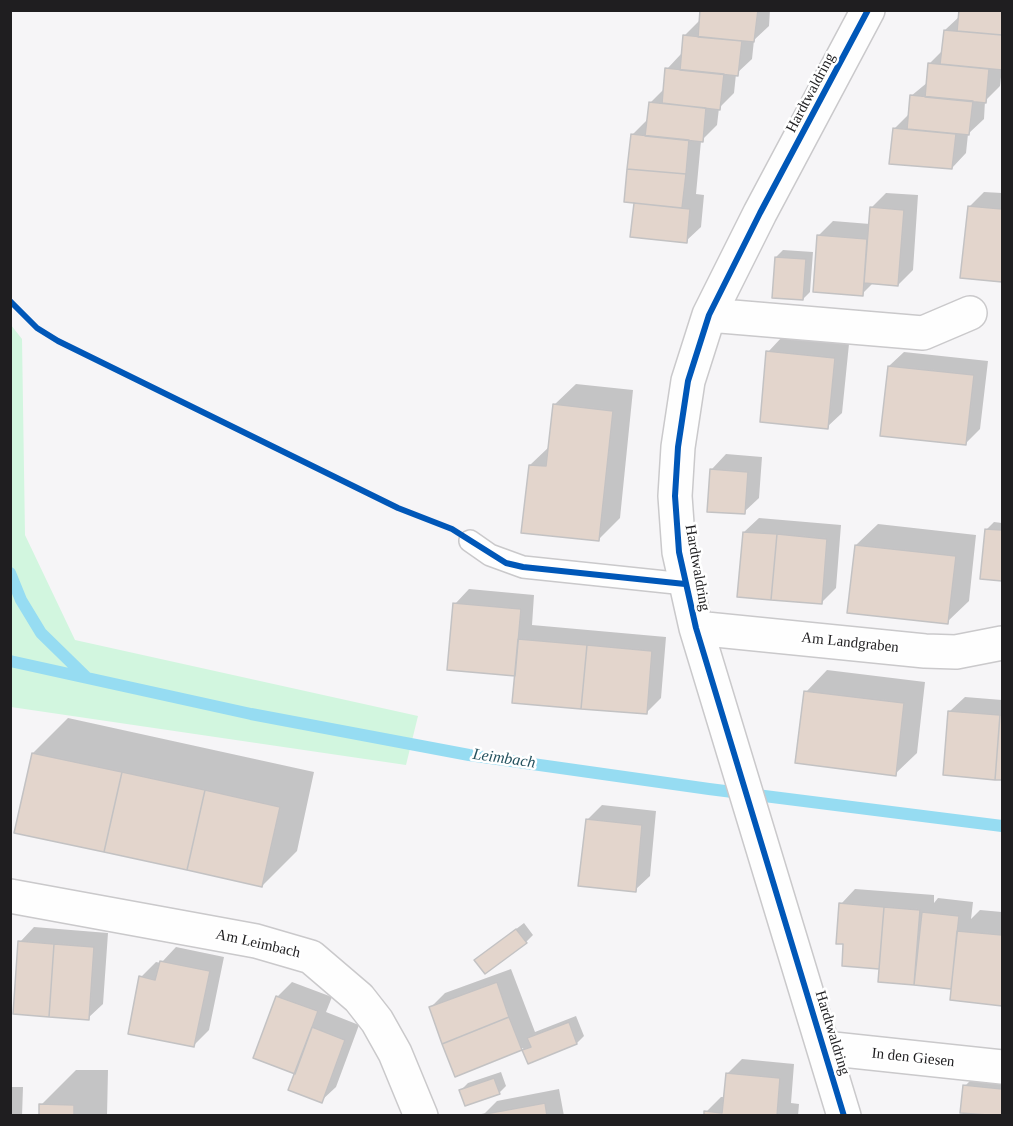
<!DOCTYPE html>
<html>
<head>
<meta charset="utf-8">
<style>
  body { margin:0 }
  #map { position:relative; width:1013px; height:1126px; overflow:hidden; background:#f6f5f7; font-family:"Times New Roman",serif }
  canvas { display:block }
  .frame { position:absolute; inset:0; border:12px solid #1f1e20; pointer-events:none }
</style>
</head>
<body>
<div id="map">
<canvas width="1013" height="1126"></canvas>
<div class="frame"></div>
</div>
<script>
const ctx = document.querySelector('canvas').getContext('2d');
ctx.lineJoin = 'round';
function fillPath(path, color) {
  ctx.fillStyle = color;
  ctx.fill(path, 'evenodd');
}
function shape(rows) {
  const path = new Path2D();
  for (const r of rows) {
    path.moveTo(r[0], r[1]);
    for (let i = 2; i < r.length; i += 2) path.lineTo(r[i], r[i + 1]);
  }
  return path;
}
function strokePath(path, color, width, dash) {
  ctx.strokeStyle = color;
  ctx.lineWidth = width;
  ctx.lineCap = dash ? 'butt' : 'round';
  ctx.setLineDash(dash || []);
  ctx.stroke(path);
}
function drawText(font, color, halo, rows, align = 'center') {
  ctx.font = font + ' "Times New Roman",serif';
  ctx.lineWidth = 5;
  ctx.setLineDash([]);
  ctx.textBaseline = 'middle';
  ctx.strokeStyle = halo;
  ctx.fillStyle = color;
  for (const [text, x, y, turn = 0] of rows) {
    ctx.save();
    ctx.translate(x, y);
    ctx.rotate((+turn || 0) * Math.PI / 180);
    ctx.textAlign = isNaN(turn) ? turn : align;
    if (halo) ctx.strokeText(text, 0, 0);
    ctx.fillText(text, 0, 0);
    ctx.restore();
  }
}
fillPath(shape([
  [11,325,22,339,25,535,75,640,418,716,406,765,11,707]
]), '#d2f6df');
fillPath(shape([
  [702,10,770,10,769,26,754,40,752,59,736,74,734,93,719,108,717,125,701,141,696,194,704,195,701,227,686,241,636,201,632,135,647,120,650,103,665,88,667,69,681,54,685,35,699,21],
  [960,10,1002,10,1002,68,1000,86,985,101,984,119,968,134,966,153,952,168,894,129,909,114,911,96,928,82,929,64,943,50,945,30,960,16],
  [984,192,1002,193,1002,280,962,276,969,207],
  [886,193,918,195,913,270,898,285,874,282,862,294,818,236,833,221,870,224,871,208],
  [783,250,813,252,810,292,803,299,776,257],
  [782,337,849,344,842,413,827,427,768,352],
  [904,352,988,361,980,429,965,444,889,366],
  [576,384,633,390,620,518,598,540,530,465,550,446,554,405],
  [726,454,762,457,759,498,744,512,712,469],
  [759,518,841,525,836,588,821,603,744,532],
  [994,522,1002,523,1002,580,982,578,987,529],
  [878,524,976,535,969,601,947,622,856,545],
  [469,589,534,595,532,625,666,637,661,698,646,713,516,675,455,604],
  [827,670,925,682,917,753,895,774,806,692],
  [965,697,1002,700,1002,779,944,774,950,711],
  [68,718,314,772,297,851,262,886,33,753],
  [602,805,656,811,650,876,635,890,587,820],
  [855,889,934,895,934,903,938,898,973,902,971,919,980,910,1002,912,1002,1004,952,999,953,985,951,987,880,981,881,967,844,964,845,943,841,904],
  [524,923,533,935,526,942,476,960],
  [34,927,108,933,103,1004,88,1018,20,942],
  [176,947,224,957,209,1030,194,1045,141,977,156,962,161,963],
  [511,969,535,1032,576,1016,584,1036,577,1043,528,1062,523,1048,456,1075,431,1007,445,993],
  [292,982,332,997,326,1012,359,1025,336,1087,321,1101,297,1073,255,1057,278,996],
  [1000,1050,1002,1051,1002,1116,970,1116,965,1086],
  [742,1059,794,1064,791,1103,799,1104,798,1116,705,1116,706,1112,721,1097,725,1097,727,1074],
  [76,1070,108,1070,107,1116,40,1116,41,1105],
  [501,1072,506,1086,499,1093,461,1090,468,1083],
  [10,1087,23,1087,22,1116,10,1116],
  [559,1089,564,1116,482,1116,497,1101]
]), '#0003');
strokePath(shape([
  [10,573,21,600,41,633,86,677],
  [10,661,251,714,469,755,709,789,1002,826]
]), '#96dcf2', 12);
const building = shape([
  [700,10,758,10,754,42,698,37,700,10],
  [959,10,1002,10,1002,35,957,31,959,10],
  [944,30,1002,35,1002,70,940,64,944,30],
  [683,35,742,41,738,76,680,70,683,35],
  [928,63,989,69,986,103,925,97,928,63],
  [665,68,724,74,720,110,662,103,665,68],
  [910,95,973,101,969,135,907,129,910,95],
  [649,102,706,108,703,142,645,136,649,102],
  [893,128,956,134,952,169,889,164,893,128],
  [631,134,689,140,686,174,627,169,631,134],
  [627,169,686,174,682,208,624,202,627,169],
  [634,203,690,209,687,243,630,237,634,203],
  [968,206,1002,209,1002,282,960,278,968,206],
  [870,207,904,210,898,286,864,283,870,207],
  [817,235,867,239,863,296,813,292,817,235],
  [775,257,806,259,803,300,772,298,775,257],
  [766,351,835,358,828,429,760,422,766,351],
  [888,366,974,375,966,445,880,436,888,366],
  [553,404,613,411,599,541,521,533,529,465,546,466,553,404],
  [710,469,748,472,745,514,707,512,710,469],
  [985,529,1002,530,1002,581,980,579,985,529],
  [743,532,777,534,771,600,737,597,743,532],
  [777,534,827,539,822,604,771,600,777,534],
  [855,545,956,556,948,624,847,613,855,545],
  [453,603,521,609,515,676,447,670,453,603],
  [518,639,587,645,581,709,512,703,518,639],
  [587,645,652,651,647,714,581,709,587,645],
  [804,691,904,703,896,776,795,763,804,691],
  [948,711,1000,715,995,780,943,775,948,711],
  [1000,715,1002,715,1002,780,995,780,1000,715],
  [32,753,122,772,104,852,14,833,32,753],
  [122,772,205,790,187,870,104,852,122,772],
  [205,790,280,807,262,887,187,870,205,790],
  [586,819,642,825,636,892,578,886,586,819],
  [839,903,884,907,879,969,842,966,843,944,836,944,839,903],
  [884,907,920,910,914,985,878,982,884,907],
  [922,912,959,916,951,989,914,985,922,912],
  [516,929,527,943,485,974,474,960,516,929],
  [957,931,1002,935,1002,1006,950,1000,957,931],
  [18,941,54,944,49,1017,13,1014,18,941],
  [54,944,94,947,89,1020,49,1017,54,944],
  [160,961,210,971,194,1047,128,1034,139,976,155,980,160,961],
  [497,982,509,1017,442,1044,429,1007,497,982],
  [276,996,318,1011,295,1074,253,1058,276,996],
  [509,1017,522,1050,455,1077,442,1044,509,1017],
  [569,1022,577,1044,528,1064,522,1050,531,1047,527,1038,569,1022],
  [312,1027,345,1040,322,1103,288,1090,312,1027],
  [726,1073,780,1078,777,1116,704,1116,704,1111,722,1113,726,1073],
  [494,1078,500,1094,465,1106,459,1090,494,1078],
  [963,1085,1002,1089,1002,1116,960,1113,963,1085],
  [545,1103,547,1116,481,1116,480,1115,545,1103],
  [39,1104,74,1105,74,1116,39,1116,39,1104]
]);
fillPath(building, '#e3d5cc');
strokePath(building, '#c3c2c3', 1.5);
const service = shape([
  [470,541,490,555,523,567,685,584]
]);
const minor = shape([
  [709,315,923,333,970,313],
  [696,628,925,651,956,652,1002,643],
  [10,896,256,941,311,957,359,998,377,1021,395,1053,421,1116],
  [824,1048,1002,1067],
  [844,1116,696,628,679,552,675,496,678,447,688,381,709,315,760,213,868,10]
]);
strokePath(service, '#cac9cb', 24);
strokePath(minor, '#cac9cb', 36);
strokePath(service, '#fefefe', 21);
strokePath(minor, '#fefefe', 33);
strokePath(shape([
  [10,301,37,328,58,341,398,508,452,529,506,563,523,567,685,584],
  [844,1116,696,628,679,552,675,496,678,447,688,381,709,315,760,213,868,10]
]), '#0057b8', 6);
drawText('15px', '#1f1e20', '#fff', [
  ["Hardtwaldring",811,93,-62],
  ["Hardtwaldring",697,568,80],
  ["Am Landgraben",850,643,6],
  ["Am Leimbach",258,944,13],
  ["Hardtwaldring",832,1033,73],
  ["In den Giesen",913,1058,6]
]);
drawText('italic 16px', '#25525f', '#fff', [
  ["Leimbach",504,759,8]
]);
</script>
</body>
</html>
